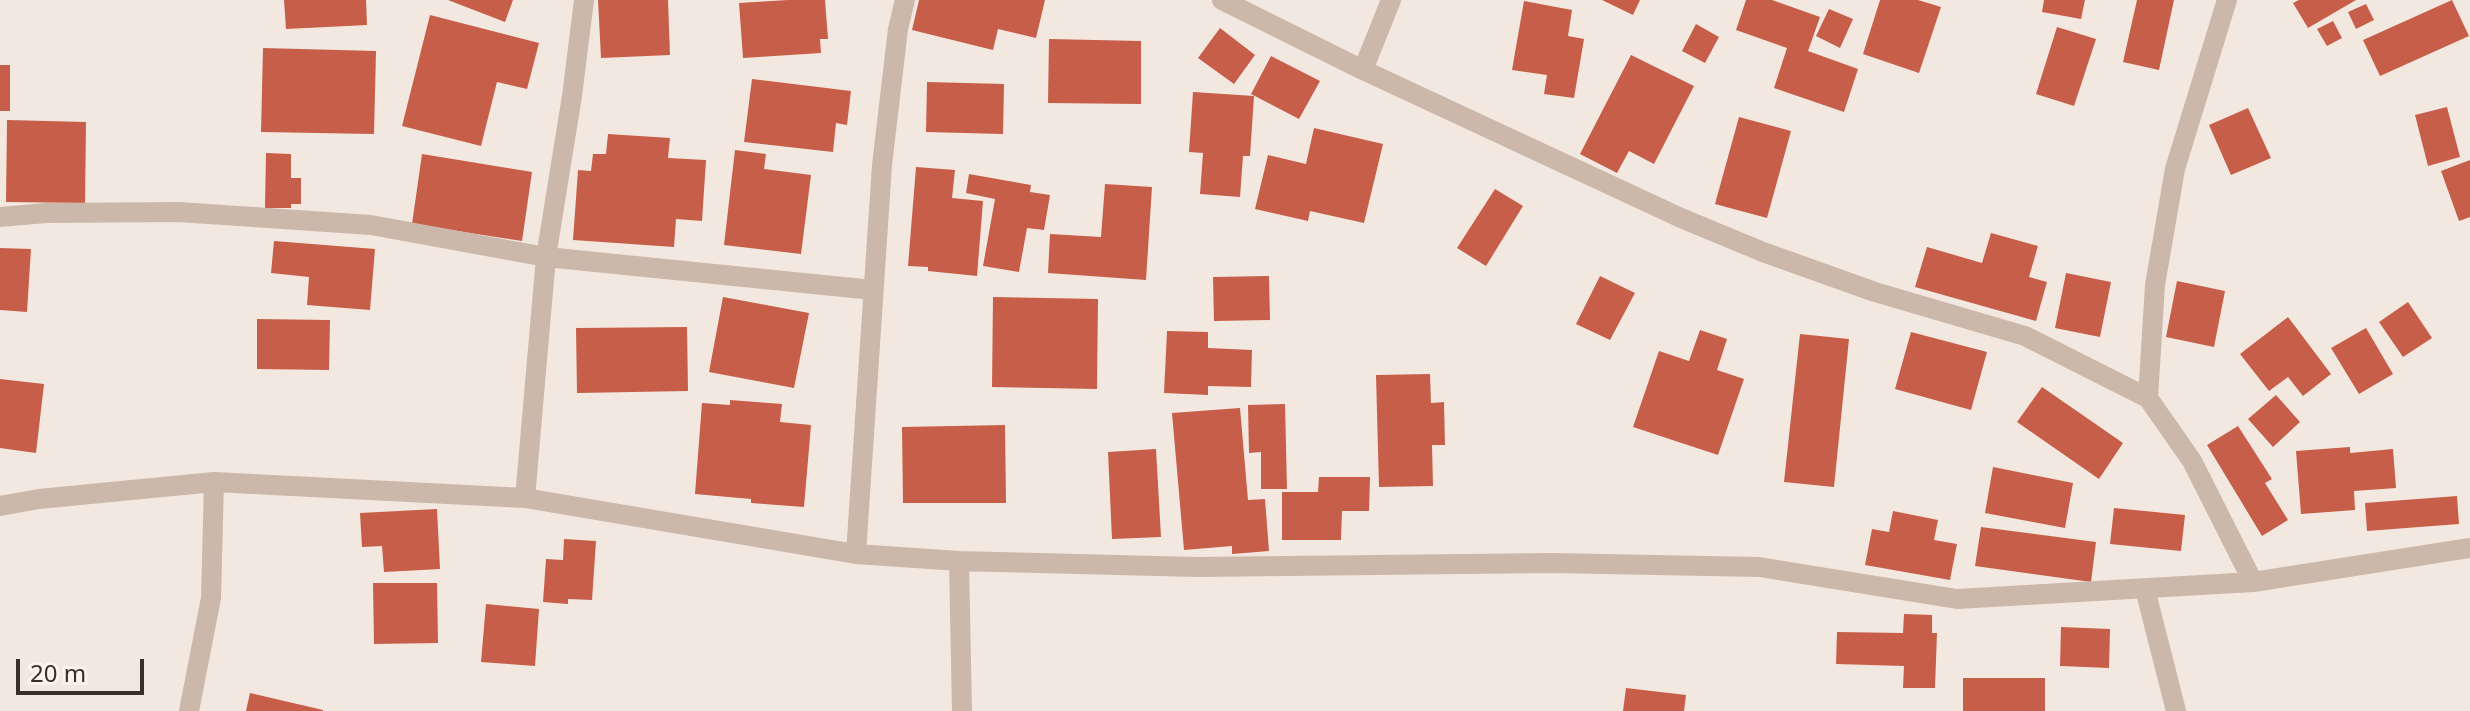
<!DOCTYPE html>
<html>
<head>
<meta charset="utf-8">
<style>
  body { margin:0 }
  #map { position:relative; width:2470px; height:711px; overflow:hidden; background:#f3e8df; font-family:"Noto Sans",sans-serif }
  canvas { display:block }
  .scale { position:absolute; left:16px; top:659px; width:128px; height:36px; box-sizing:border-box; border:4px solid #3a2e2a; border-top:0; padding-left:10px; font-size:24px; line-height:28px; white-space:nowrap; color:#3a2e2a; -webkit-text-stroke:6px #fbf3ec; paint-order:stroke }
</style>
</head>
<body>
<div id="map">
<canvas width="2470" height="711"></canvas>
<div class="scale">20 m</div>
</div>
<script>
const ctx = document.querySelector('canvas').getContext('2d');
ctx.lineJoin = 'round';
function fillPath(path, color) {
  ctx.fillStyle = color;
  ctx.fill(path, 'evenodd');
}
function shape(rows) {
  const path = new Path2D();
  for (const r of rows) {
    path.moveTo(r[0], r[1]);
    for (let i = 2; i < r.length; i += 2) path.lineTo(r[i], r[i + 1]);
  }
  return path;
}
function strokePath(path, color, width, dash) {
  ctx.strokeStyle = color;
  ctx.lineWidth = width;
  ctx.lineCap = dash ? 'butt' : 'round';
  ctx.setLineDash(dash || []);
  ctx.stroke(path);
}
fillPath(shape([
  [284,0,366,0,367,25,286,29],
  [448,0,513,0,505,22],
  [598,0,668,0,670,55,601,58],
  [788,0,825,0,828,39,820,39,821,53,743,58,739,3],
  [919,0,1045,0,1036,38,998,29,993,50,912,30],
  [1602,0,1640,0,1633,15],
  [1746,0,1772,0,1820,17,1808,51,1858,69,1844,112,1774,88,1787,48,1736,30],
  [1880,0,1918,0,1941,7,1919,73,1863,54],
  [2044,0,2085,0,2081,19,2042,12],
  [2137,0,2174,0,2159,70,2123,62],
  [2299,0,2356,0,2308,28,2293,3],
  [2452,0,2469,36,2380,76,2363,40],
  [1524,1,1572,10,1568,36,1584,39,1574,98,1544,94,1547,75,1512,70],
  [2366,4,2374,20,2356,29,2348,12],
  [1829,9,1853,19,1840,48,1816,36],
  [430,15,539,43,527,89,497,82,481,146,402,126],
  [2333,21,2342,38,2327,46,2317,29],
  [1696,24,1719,37,1705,63,1682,51],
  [2057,27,2096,39,2074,106,2036,94],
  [1220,28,1255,55,1234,84,1198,58],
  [1049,39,1141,41,1141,104,1048,103],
  [263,48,376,51,374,134,261,132],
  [1631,55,1694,86,1654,164,1629,151,1617,173,1580,154],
  [1271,56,1320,81,1299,119,1251,94],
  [0,65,10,65,10,111,0,111],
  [752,79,851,91,847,125,836,123,833,152,744,142],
  [927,82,1004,84,1003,134,926,132],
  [1193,92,1254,96,1250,156,1243,156,1240,197,1200,194,1203,153,1189,152],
  [2447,107,2460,157,2428,166,2415,115],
  [2248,108,2271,158,2231,175,2209,125],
  [1739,117,1791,131,1767,218,1715,204],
  [7,120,86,122,85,203,6,202],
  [1314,128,1383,144,1364,223,1310,211,1308,221,1255,209,1268,155,1306,164],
  [608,134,670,138,668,158,706,160,702,221,676,219,674,247,573,240,578,170,591,171,593,154,606,154],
  [735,150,766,154,764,169,811,175,801,254,724,245],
  [266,153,291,154,291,178,301,178,301,204,291,204,291,208,265,208],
  [422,154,532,172,522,241,412,224],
  [2470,160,2470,217,2459,221,2441,171],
  [916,167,955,170,952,198,983,201,977,276,928,271,928,267,908,266],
  [969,174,1031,185,1030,192,1050,195,1044,230,1027,228,1019,272,983,266,995,199,966,193],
  [1105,184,1152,187,1146,280,1048,273,1050,234,1101,237],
  [1495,189,1523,206,1486,266,1457,248],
  [1991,233,2038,246,2029,277,2047,282,2036,321,1915,287,1927,247,1982,263],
  [274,241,375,249,370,310,307,305,309,277,271,273],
  [0,248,31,249,27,312,0,310],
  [2066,273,2111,282,2100,337,2055,328],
  [1269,276,1270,320,1214,321,1213,277],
  [1600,276,1635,293,1610,340,1576,324],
  [2177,281,2225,291,2214,347,2166,337],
  [723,297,809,313,794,388,709,372],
  [993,297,1098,299,1097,389,992,387],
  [2408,302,2432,338,2403,357,2379,322],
  [2288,317,2331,374,2303,396,2288,377,2269,391,2240,354],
  [257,319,330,320,329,370,257,369],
  [687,327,688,391,577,393,576,328],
  [2366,328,2393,374,2359,394,2331,348],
  [1700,330,1727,339,1717,370,1744,379,1718,455,1633,427,1659,351,1689,361],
  [1167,331,1208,332,1208,348,1252,350,1251,387,1208,386,1208,395,1164,393],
  [1911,332,1987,352,1971,410,1895,389],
  [1800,334,1849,339,1834,487,1784,482],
  [1430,374,1431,403,1444,402,1445,445,1432,445,1433,486,1379,487,1376,375],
  [0,379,44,384,36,453,0,448],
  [2042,387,2123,443,2099,479,2017,422],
  [2276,395,2300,422,2273,447,2248,419],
  [730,400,782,404,780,422,811,425,804,507,751,503,751,499,695,494,702,403,730,405],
  [1285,404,1287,489,1261,489,1261,452,1249,453,1248,405],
  [1240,408,1248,500,1265,499,1269,551,1232,554,1232,546,1184,550,1172,413],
  [1005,425,1006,503,903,503,902,427],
  [2238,426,2272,479,2265,483,2288,520,2262,536,2207,445],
  [2350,447,2350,453,2393,449,2396,488,2354,491,2355,510,2301,514,2296,451],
  [1156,449,1161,537,1112,539,1108,452],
  [1993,467,2073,483,2065,528,1985,513],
  [1319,477,1370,477,1369,511,1342,511,1341,540,1282,540,1282,492,1318,492],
  [2457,496,2459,524,2367,531,2365,503],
  [2114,508,2185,515,2181,551,2110,544],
  [437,509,440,569,384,572,382,546,362,547,360,513],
  [1893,511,1938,520,1934,540,1957,544,1950,580,1865,565,1872,529,1889,532],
  [1981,527,2096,542,2091,582,1975,566],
  [564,539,596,541,592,600,568,599,568,604,543,602,546,559,563,560],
  [373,583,437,583,438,643,374,644],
  [486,604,539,609,535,666,481,662],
  [1904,614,1932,615,1932,633,1937,633,1935,688,1903,688,1904,666,1836,664,1837,632,1903,633],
  [2061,627,2110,629,2109,668,2060,666],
  [1963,678,2045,678,2045,711,1963,711],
  [1626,688,1686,695,1684,711,1623,711],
  [250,693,323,710,323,711,246,711]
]), '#c75e4a');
strokePath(shape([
  [1222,0,1363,70,1681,218,1763,252,1875,292,2025,336,2148,398,2192,461,2253,582],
  [1363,70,1391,0],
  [0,217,46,213,179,212,371,225,546,257,873,290],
  [2148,398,2155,285,2175,169,2227,0],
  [525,498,546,257,572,96,584,0],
  [0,506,39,499,214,482,525,498,856,554,959,561,1196,567,1552,563,1759,567,1957,599,2253,582,2470,548],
  [856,554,882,165,898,29,905,0],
  [959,561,962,711],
  [2145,589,2176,711],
  [189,711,211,598,214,482]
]), '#ccb7ab', 20);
</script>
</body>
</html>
